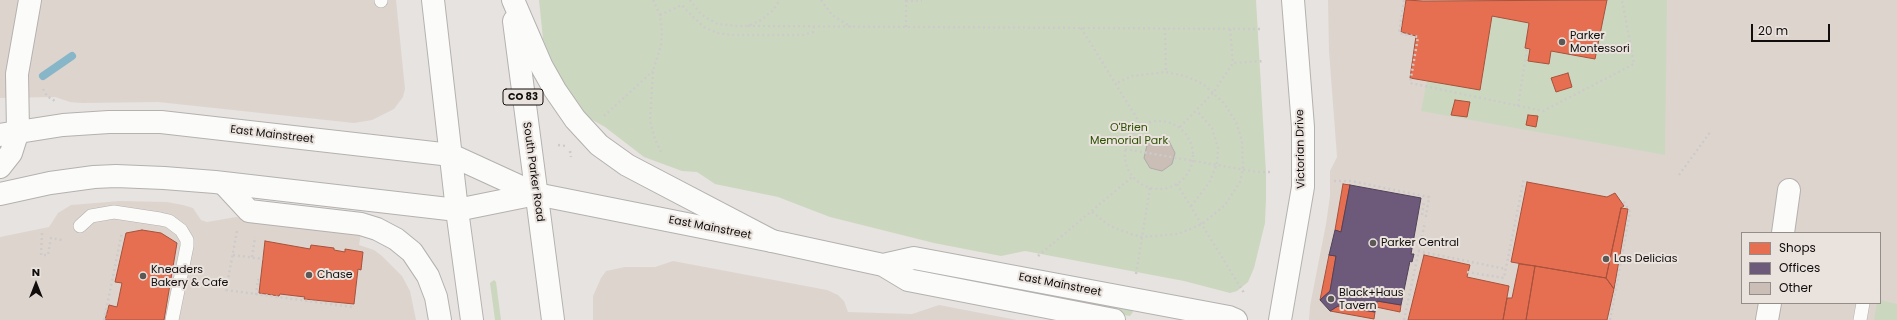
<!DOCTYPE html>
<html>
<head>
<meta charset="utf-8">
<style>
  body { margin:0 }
  #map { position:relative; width:1897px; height:320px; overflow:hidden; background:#e7e3e0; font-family:Poppins,sans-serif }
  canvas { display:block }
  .legend { position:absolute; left:1741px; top:232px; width:140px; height:72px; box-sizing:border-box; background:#eae2dd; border:1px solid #938d89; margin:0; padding:5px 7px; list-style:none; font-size:12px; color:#100d0c }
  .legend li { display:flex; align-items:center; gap:8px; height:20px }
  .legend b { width:20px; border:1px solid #938d89 }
  .north { position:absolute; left:16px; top:264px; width:40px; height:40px; -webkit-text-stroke:3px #eae2dd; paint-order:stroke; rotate:0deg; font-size:11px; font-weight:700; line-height:16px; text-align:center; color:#100d0c }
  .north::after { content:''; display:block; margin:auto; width:14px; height:18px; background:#100d0c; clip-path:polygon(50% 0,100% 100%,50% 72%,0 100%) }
  .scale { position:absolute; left:1751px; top:24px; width:79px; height:18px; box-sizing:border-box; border:2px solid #100d0c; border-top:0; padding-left:5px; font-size:12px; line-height:14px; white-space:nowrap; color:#100d0c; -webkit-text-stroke:3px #eae2dd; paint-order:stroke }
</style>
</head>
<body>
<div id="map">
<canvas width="1897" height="320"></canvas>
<ul class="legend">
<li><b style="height:11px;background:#e76f51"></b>Shops</li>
<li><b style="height:11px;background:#6d597a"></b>Offices</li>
<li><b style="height:11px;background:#cabeb6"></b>Other</li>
</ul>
<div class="north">N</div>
<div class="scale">20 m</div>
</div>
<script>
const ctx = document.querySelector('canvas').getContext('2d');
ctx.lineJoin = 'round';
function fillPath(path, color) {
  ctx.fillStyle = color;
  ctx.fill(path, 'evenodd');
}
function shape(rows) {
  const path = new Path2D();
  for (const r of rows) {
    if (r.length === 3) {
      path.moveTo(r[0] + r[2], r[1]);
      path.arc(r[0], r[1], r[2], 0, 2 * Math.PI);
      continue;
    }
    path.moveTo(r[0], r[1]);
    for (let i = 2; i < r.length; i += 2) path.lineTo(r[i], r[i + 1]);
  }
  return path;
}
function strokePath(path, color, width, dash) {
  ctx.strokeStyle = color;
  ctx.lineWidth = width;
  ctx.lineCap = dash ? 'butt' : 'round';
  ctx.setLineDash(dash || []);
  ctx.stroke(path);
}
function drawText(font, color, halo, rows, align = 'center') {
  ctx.font = font + ' Poppins,sans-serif';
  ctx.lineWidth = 4;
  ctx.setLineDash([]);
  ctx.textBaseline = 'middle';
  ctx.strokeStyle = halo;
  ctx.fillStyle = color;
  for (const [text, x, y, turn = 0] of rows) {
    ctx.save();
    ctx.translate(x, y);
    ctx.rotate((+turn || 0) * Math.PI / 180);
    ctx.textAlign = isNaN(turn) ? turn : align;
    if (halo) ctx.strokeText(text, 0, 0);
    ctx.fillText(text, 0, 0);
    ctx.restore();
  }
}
fillPath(shape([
  [0,0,396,0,405,89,403,97,394,109,372,120,354,123,158,102,82,103,70,102,55,97,0,98],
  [1328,0,1897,0,1897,320,1309,320,1310,306,1326,224,1330,196,1330,171,1337,157,1329,51],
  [1742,233,1880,233,1880,303,1742,303],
  [120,201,167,202,183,205,193,208,201,220,207,222,236,217,361,233,359,245,374,250,382,256,402,276,410,291,416,320,0,320,0,237,49,227,58,213,71,205],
  [673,261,827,290,838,295,844,301,848,312,912,314,939,305,1017,320,593,320,593,296,601,278,606,271,625,267,655,267]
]), '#ddd4ce');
fillPath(shape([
  [539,0,1256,0,1266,173,1266,199,1265,223,1254,268,1248,282,1237,291,1230,293,1184,281,1025,251,1001,256,934,243,830,217,778,197,715,184,697,172,682,171,644,157,605,127,587,117,559,77,543,39],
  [1607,0,1667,0,1665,155,1421,111,1427,81,1480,90,1492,16,1529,23,1525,48,1530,49,1528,60,1549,64,1551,51,1595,59],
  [494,280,496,282,501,320,495,320,490,283],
  [1026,289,1131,308,1133,312,1130,316,1027,297,1024,292],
  [1880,300,1897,304,1897,320,1874,320,1877,303,1880,303]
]), '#ccd7c0');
const shops = shape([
  [1406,0,1423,1,1607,0,1595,59,1551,51,1549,64,1528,61,1530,49,1525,48,1529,23,1492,16,1480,90,1410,78,1416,36,1401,32,1406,0],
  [1568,73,1572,87,1556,92,1551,78,1568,73],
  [1455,100,1470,102,1467,117,1451,115,1455,100],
  [1528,115,1538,116,1536,127,1526,125,1528,115],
  [1527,182,1607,197,1615,193,1624,206,1621,208,1606,278,1511,262,1527,182],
  [1343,184,1350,185,1341,232,1335,230,1343,184],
  [1621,208,1628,209,1614,289,1606,278,1621,208],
  [142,230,161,233,177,243,164,320,105,320,109,305,117,307,122,283,115,282,126,233,142,230],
  [265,241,310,249,311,245,334,248,334,250,345,252,345,249,363,252,361,270,358,269,354,304,304,299,305,297,280,294,279,296,259,293,265,241],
  [1329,255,1336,256,1330,291,1320,300,1329,255],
  [1424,255,1470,265,1467,277,1509,286,1503,320,1408,320,1424,255],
  [1519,264,1535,266,1526,320,1503,320,1507,298,1512,298,1519,264],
  [1535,266,1606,278,1614,289,1607,320,1526,320,1535,266],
  [1377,301,1401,305,1400,312,1376,307,1377,301],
  [1338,306,1375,312,1374,319,1330,311,1338,306]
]);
fillPath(shops, '#e76f51');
strokePath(shops, '#a6523c', 1);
const offices = shape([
  [1350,185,1421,198,1411,254,1414,254,1412,262,1410,261,1401,305,1377,301,1375,312,1338,306,1330,311,1320,300,1330,291,1336,256,1329,255,1335,230,1341,232,1350,185]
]);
fillPath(offices, '#6d597a');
strokePath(offices, '#514259', 1);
strokePath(shape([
  [43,76,72,56]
]), '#87b6c9', 8);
const building = shape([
  [1156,138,1169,141,1175,153,1172,164,1162,171,1150,168,1144,158,1147,145,1156,138]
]);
fillPath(building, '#cabeb6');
strokePath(building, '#afacaa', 1);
const service = shape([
  [381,0,381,1],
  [80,226,91,216,114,212,160,219,169,221,181,230,187,240,187,246,172,320],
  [1860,320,1863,303]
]);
const minor = shape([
  [18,131,17,74,30,0],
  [1783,233,1789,190],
  [1767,320,1770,303]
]);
const tertiary = shape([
  [1280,320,1303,187,1303,127,1293,0]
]);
const primary = shape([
  [0,135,63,125,109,122,161,122,451,155,536,194,772,241,883,265,908,280,1114,320],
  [0,167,11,153,18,131],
  [0,194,50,183,94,177,116,176,164,178,215,182,457,210,536,194],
  [883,265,914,258,1229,317,1236,320]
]);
const trunk = shape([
  [433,0,457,210,472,320],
  [513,0,542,67,555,90,575,119,599,145,627,165,646,175,772,241],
  [514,21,553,320],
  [224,184,249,211,361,224,377,229,396,239,412,252,428,276,436,297,440,320]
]);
strokePath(service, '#b4b1af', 14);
strokePath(minor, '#b4b1af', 24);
strokePath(tertiary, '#b4b1af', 24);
strokePath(primary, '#b4b1af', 24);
strokePath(trunk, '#b4b1af', 24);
strokePath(shape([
  [653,0,660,15,662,33,661,46,653,71,650,121,655,139,662,154],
  [690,0,699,12,705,17,718,24,737,26,748,26,761,20,773,10,780,0],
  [821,0,832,15,851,27],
  [906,0,906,28],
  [1404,0,1399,33,1418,37,1410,83,1543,111,1634,64,1622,0],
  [906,1,922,1],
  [660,15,682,5,692,16,704,27,717,33,731,35,803,35,813,32,814,26],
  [748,26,1262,29],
  [1081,28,1141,125],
  [1165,28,1166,72],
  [1230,29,1233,63],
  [43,89,47,96,55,101],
  [1518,106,1527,49],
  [604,116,653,71],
  [1159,155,34],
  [1180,127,1213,93,1233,63,1264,61],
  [558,145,566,146],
  [1125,149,1257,172,1271,172],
  [570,151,571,157],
  [1679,175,1711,131],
  [1334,181,1351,181,1429,197,1426,216,1422,215,1424,202],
  [1177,184,1244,293],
  [1191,206,1209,183,1217,164,1218,148,1212,128,1197,111],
  [1092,212,1110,226,1131,234,1142,237,1178,234,1202,224,1225,205,1240,182,1243,169,1242,141,1236,122,1224,103,1203,84,1185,76,1166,72,1132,76,1115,84],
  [237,231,226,290,352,307],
  [42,233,41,255,48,255,51,238,62,240],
  [1418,251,1506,269],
  [233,255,263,259],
  [1038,256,1132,177],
  [252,257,255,237],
  [1467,272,1504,278,1524,178],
  [1136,274,1150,188],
  [256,295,258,280,261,281],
  [104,320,122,232],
  [1404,320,1425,222],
  [1610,320,1630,212,1622,199]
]), '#cdcbca', 2.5, [2, 3]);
strokePath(service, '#fbfbfa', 13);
strokePath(minor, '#fbfbfa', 22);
strokePath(tertiary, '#fbfbfa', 22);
strokePath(primary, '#fbfbfa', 22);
strokePath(trunk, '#fbfbfa', 22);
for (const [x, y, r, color] of [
  [1562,42,4,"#5b5856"],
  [1373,243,4,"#5b5856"],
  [1606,259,4,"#5b5856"],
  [309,275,4,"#5b5856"],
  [143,276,4,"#5b5856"],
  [1331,299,4,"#5b5856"]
]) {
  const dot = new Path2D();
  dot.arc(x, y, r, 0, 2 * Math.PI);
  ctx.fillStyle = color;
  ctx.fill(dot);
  strokePath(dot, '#eae2dd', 1.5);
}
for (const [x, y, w] of [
  [523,97,40]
]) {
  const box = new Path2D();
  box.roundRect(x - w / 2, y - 8, w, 16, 3);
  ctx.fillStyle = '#eae2dd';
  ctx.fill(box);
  strokePath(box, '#100d0c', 1);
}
drawText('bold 10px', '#100d0c', null, [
  ["CO 83",523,97]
]);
drawText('11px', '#100d0c', '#eae2dd', [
  ["Parker",1570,36],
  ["Montessori",1570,49],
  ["Parker Central",1381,243],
  ["Las Delicias",1614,259],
  ["Kneaders",151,270],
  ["Bakery & Cafe",151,283],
  ["Chase",317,275],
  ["Black+Haus",1339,293],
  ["Tavern",1339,306]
], 'left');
drawText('11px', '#2c5100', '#eae2dd', [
  ["O'Brien",1129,128],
  ["Memorial Park",1129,141]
]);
drawText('11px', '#100d0c', '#eae2dd', [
  ["East Mainstreet",272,135,7],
  ["Victorian Drive",1301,149,-91],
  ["South Parker Road",533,172,82],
  ["East Mainstreet",710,228,11],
  ["East Mainstreet",1060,285,11]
]);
</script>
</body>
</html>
